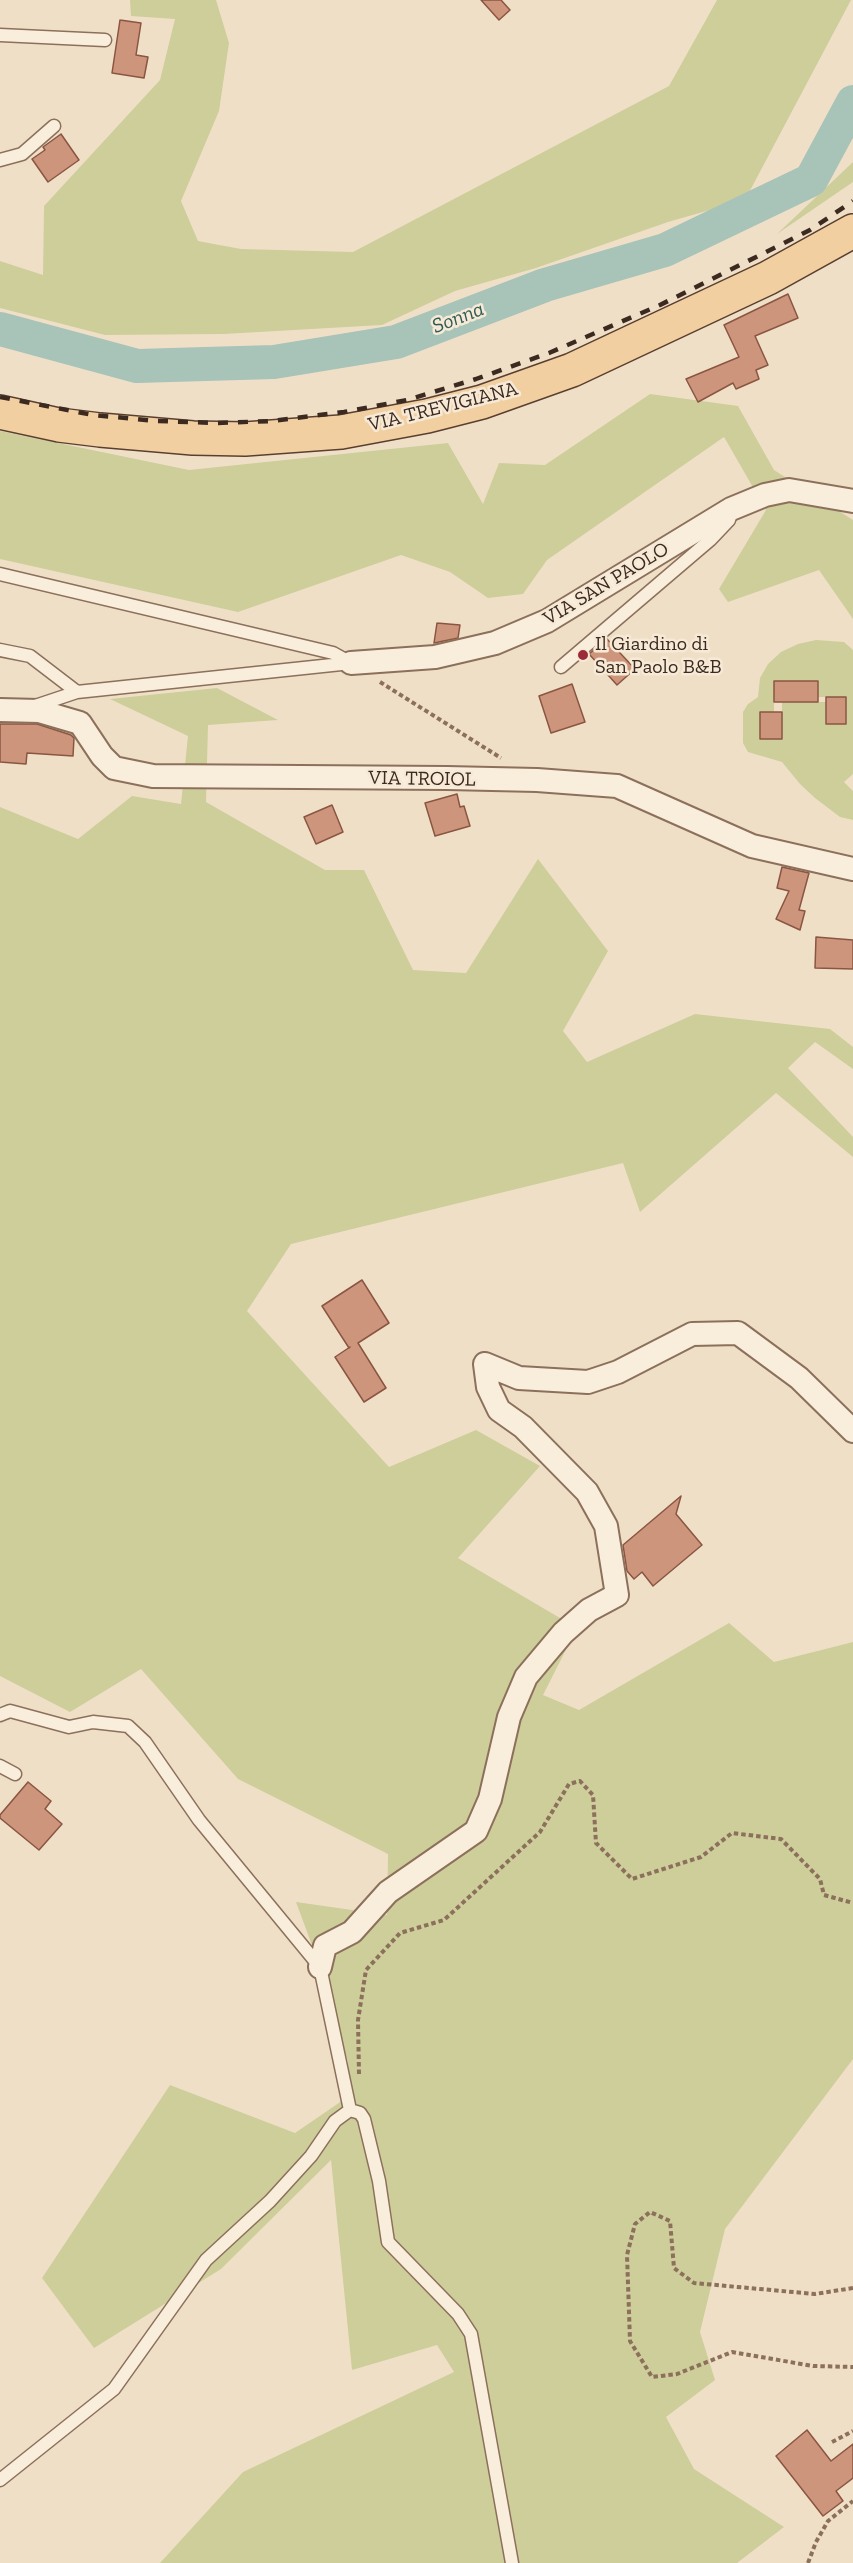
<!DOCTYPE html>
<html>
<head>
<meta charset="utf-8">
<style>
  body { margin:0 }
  canvas { display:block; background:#efdfc7 }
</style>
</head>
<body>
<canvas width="853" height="2563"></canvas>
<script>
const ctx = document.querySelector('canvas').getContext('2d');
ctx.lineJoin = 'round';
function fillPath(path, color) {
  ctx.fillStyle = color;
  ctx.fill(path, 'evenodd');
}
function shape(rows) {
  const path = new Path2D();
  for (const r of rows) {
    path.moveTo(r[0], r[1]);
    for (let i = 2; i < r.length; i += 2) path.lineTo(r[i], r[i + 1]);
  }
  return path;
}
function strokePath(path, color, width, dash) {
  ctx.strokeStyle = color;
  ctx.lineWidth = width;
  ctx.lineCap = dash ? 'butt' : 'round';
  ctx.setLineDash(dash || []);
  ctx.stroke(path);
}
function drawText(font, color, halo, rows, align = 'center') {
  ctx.font = font + ' "Zilla Slab",serif';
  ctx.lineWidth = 5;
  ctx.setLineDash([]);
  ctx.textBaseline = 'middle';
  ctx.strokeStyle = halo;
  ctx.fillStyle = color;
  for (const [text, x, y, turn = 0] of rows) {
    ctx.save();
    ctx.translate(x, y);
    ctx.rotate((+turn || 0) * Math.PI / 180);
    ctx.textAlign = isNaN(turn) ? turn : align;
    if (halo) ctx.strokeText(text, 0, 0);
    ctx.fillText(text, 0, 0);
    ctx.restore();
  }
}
fillPath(shape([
  [130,0,216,0,229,43,219,111,181,201,198,241,241,249,353,252,669,86,717,0,851,0,745,200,668,222,536,268,455,291,382,325,224,334,105,335,0,308,0,261,43,275,44,206,160,80,175,19,131,16],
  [853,162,853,182,777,234],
  [650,394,738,406,774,470,853,520,853,619,819,570,728,602,719,589,766,510,724,437,547,560,523,594,488,598,450,572,401,555,238,612,0,559,0,431,189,470,448,443,483,504,499,463,545,465],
  [816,640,844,642,853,650,853,774,844,782,853,791,853,820,840,817,815,798,800,784,782,762,748,752,743,743,743,712,748,704,758,697,760,678,768,664,781,652,798,644],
  [774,681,818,681,818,697,846,697,846,724,826,724,826,702,782,702,782,738,760,739,760,712,774,712],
  [217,688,278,720,208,725,206,802,325,870,364,870,413,970,466,973,538,859,608,951,563,1031,587,1062,695,1014,830,1029,853,1047,853,1069,815,1042,788,1068,853,1137,853,1157,776,1093,640,1212,623,1163,291,1244,247,1311,389,1467,476,1430,540,1466,458,1558,577,1628,543,1695,579,1710,729,1623,774,1662,853,1642,853,2059,725,2229,700,2332,715,2380,666,2417,694,2469,784,2527,737,2563,160,2563,243,2472,454,2372,437,2345,352,2370,331,2160,221,2269,94,2348,42,2278,170,2085,295,2133,349,2096,348,2062,320,1967,296,1902,387,1915,388,1854,238,1779,141,1669,70,1712,0,1676,0,807,78,839,132,796,181,804,188,736,110,699]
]), '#cece9b');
strokePath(shape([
  [0,329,137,366,274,362,396,342,545,285,665,250,811,180,853,102]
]), '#a8c3b8', 34);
const building = shape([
  [481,0,501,0,510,10,499,20,481,0],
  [120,20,141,23,136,55,148,57,144,78,112,73,120,20],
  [61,134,79,160,48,182,32,159,45,150,43,147,61,134],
  [788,294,798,318,755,336,768,365,756,370,759,379,736,389,733,383,698,402,686,379,739,357,724,325,788,294],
  [437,623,460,625,458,638,434,643,437,623],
  [607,639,635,669,617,685,589,654,607,639],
  [774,681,818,681,818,702,774,702,774,681],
  [572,684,585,722,551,733,539,696,572,684],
  [826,697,846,697,846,724,826,724,826,697],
  [760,712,782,712,782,739,760,739,760,712],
  [0,724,37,724,71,735,74,738,73,756,27,753,26,764,0,762,0,724],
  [457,794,460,807,464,806,470,826,435,836,425,803,457,794],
  [332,805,343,832,316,844,304,817,332,805],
  [782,867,809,873,799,910,805,911,800,930,776,919,789,891,777,888,782,867],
  [816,937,853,940,853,969,815,968,816,937],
  [362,1280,389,1323,358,1343,386,1388,364,1402,335,1357,350,1347,349,1348,322,1306,362,1280],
  [681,1496,676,1514,702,1545,653,1586,642,1572,634,1579,627,1571,623,1545,681,1496],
  [28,1782,51,1801,45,1809,62,1824,39,1850,0,1818,0,1815,28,1782],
  [807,2430,831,2461,853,2444,853,2478,836,2491,843,2501,823,2516,776,2456,807,2430]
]);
fillPath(building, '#ce957d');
strokePath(building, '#8b5641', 1.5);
const service = shape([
  [0,35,105,40],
  [0,160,22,154,54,126],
  [0,574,333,653,351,663],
  [0,650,30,656,77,692],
  [561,667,710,540,729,520,730,516],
  [32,707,77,692,351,663],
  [0,1715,10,1711,69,1727,93,1722,128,1726,145,1742,199,1820,320,1967,350,2110],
  [0,1766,15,1774],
  [0,2480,114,2389,206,2260,270,2201,311,2156,335,2121,350,2110,360,2113,364,2119,379,2181,388,2242,458,2314,471,2334,512,2563]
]);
const minor = shape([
  [351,663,435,657,495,643,547,621,731,509,765,495,789,490,853,501],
  [0,710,39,711,80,723,102,756,114,768,153,776,447,778,537,780,617,786,752,846,853,869],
  [320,1967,325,1946,352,1932,388,1892,476,1831,490,1799,509,1717,526,1677,563,1633,589,1610,617,1595,606,1526,587,1492,523,1427,499,1410,488,1387,485,1364,519,1378,588,1382,618,1372,692,1334,738,1333,799,1378,853,1431]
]);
const primary = shape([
  [0,412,59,425,100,430,193,438,245,439,341,432,427,416,482,402,572,370,768,278,853,231]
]);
strokePath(service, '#8c705c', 15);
strokePath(minor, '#8c705c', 26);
strokePath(primary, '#5a3f30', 36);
strokePath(shape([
  [380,682,501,758],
  [359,2074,358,2020,366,1970,400,1933,444,1920,540,1832,569,1784,580,1781,593,1795,596,1843,632,1879,701,1857,732,1833,781,1839,820,1879,824,1895,853,1903],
  [853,2288,815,2294,694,2283,674,2268,670,2221,650,2212,635,2224,627,2255,630,2341,652,2377,677,2374,732,2352,813,2366,853,2367],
  [832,2442,853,2431],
  [808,2563,816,2542,828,2521,853,2501]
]), '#8c705c', 4, [4.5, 3]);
strokePath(service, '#f9eddb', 12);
strokePath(minor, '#f9eddb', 22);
strokePath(primary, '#f2cfa0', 33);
strokePath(shape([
  [0,397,93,415,157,421,217,423,272,421,344,412,407,400,476,379,549,353,660,305,810,230,853,201]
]), '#3c2a20', 4.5, [10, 10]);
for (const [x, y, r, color] of [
  [583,655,6,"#9b2b39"]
]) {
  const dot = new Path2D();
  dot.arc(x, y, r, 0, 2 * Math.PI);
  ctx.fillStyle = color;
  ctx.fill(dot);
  strokePath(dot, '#f6ead7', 2);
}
drawText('20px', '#3c2a20', '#f6ead7', [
  ["VIA TREVIGIANA",443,407,-14],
  ["VIA SAN PAOLO",606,584,-31],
  ["VIA TROIOL",422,779,1]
]);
drawText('20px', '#3c2a20', '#f6ead7', [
  ["Il Giardino di",595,644],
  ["San Paolo B&B",595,667]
], 'left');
drawText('italic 21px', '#2f5b54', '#f6ead7', [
  ["Sonna",458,318,-21]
]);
</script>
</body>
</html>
